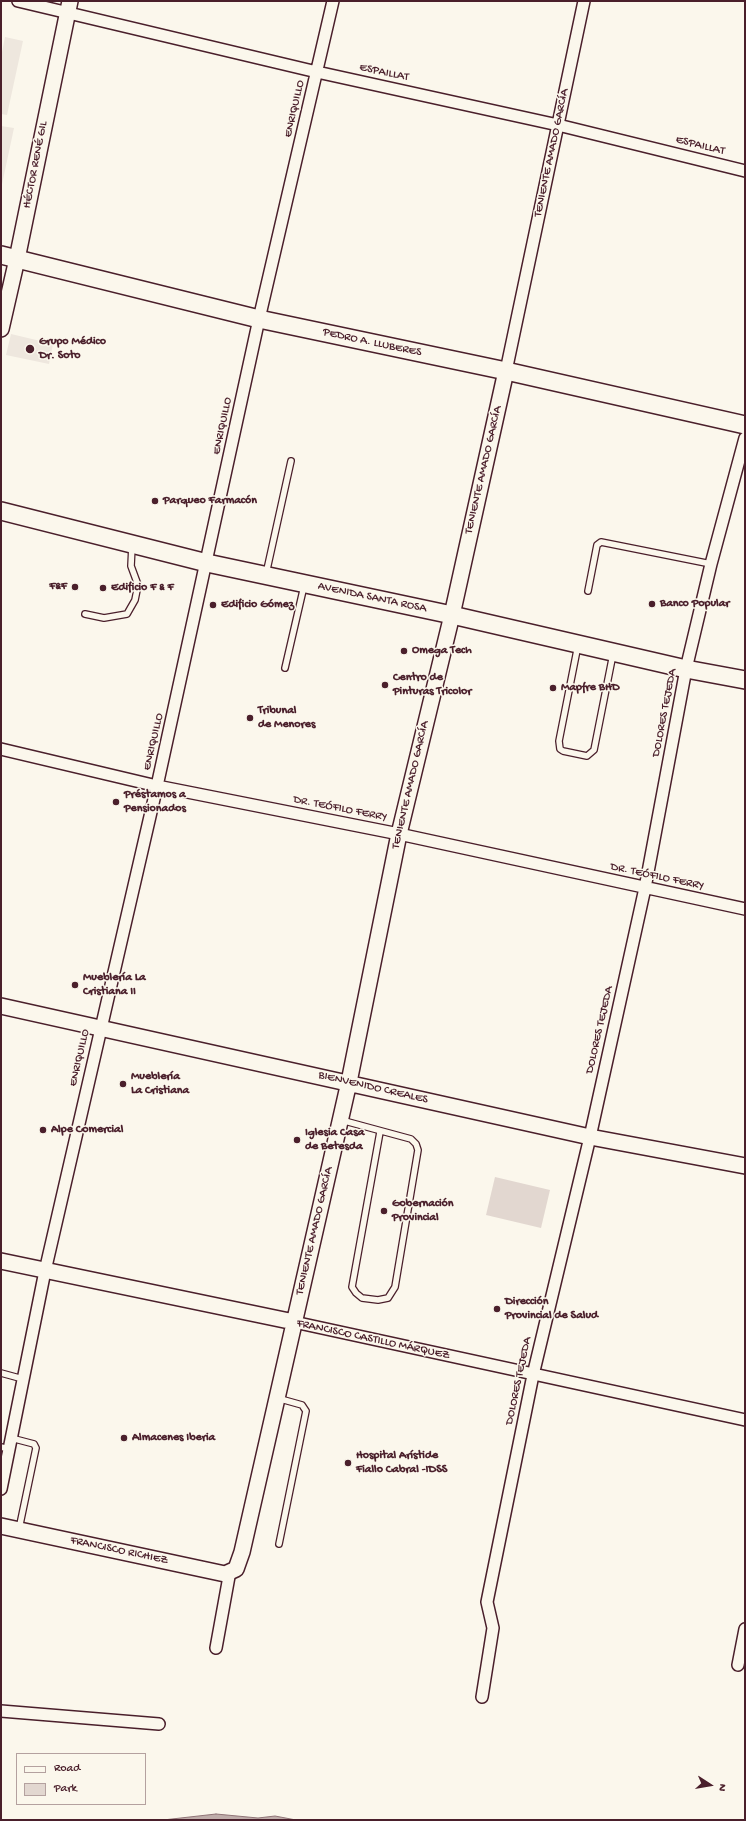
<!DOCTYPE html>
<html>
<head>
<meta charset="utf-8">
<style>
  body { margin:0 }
  #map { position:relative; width:746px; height:1821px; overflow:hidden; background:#fbf7ec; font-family:"Gochi Hand",sans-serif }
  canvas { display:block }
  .frame { position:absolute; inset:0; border:2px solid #4a1f2b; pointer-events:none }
  .legend { position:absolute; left:16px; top:1753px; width:130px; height:52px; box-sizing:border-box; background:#fbf7ec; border:1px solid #b4a19f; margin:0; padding:5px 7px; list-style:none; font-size:12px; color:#4a1f2b }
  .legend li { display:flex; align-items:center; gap:8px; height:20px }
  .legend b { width:20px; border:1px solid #b4a19f }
  .north { position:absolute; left:690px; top:1765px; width:40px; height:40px; -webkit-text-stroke:3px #fbf7ec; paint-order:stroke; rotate:102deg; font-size:11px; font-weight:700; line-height:16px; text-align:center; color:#4a1f2b }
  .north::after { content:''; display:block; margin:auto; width:14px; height:18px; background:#4a1f2b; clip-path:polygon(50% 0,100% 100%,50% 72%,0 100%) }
</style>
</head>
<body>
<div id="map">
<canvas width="746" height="1821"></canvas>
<div class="frame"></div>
<ul class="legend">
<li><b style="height:5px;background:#fbf7ec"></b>Road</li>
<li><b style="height:11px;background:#e2d7d0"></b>Park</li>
</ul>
<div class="north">N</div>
</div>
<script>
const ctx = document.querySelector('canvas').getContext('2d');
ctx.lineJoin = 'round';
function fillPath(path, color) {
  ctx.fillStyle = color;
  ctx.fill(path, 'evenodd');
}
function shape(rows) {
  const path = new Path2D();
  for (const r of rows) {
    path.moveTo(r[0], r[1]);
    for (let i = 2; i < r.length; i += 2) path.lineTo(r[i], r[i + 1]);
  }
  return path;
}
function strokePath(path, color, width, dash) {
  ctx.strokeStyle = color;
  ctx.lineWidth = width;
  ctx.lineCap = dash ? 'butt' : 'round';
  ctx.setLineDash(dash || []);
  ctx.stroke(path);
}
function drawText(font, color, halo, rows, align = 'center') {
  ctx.font = font + ' "Gochi Hand",sans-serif';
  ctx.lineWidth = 3;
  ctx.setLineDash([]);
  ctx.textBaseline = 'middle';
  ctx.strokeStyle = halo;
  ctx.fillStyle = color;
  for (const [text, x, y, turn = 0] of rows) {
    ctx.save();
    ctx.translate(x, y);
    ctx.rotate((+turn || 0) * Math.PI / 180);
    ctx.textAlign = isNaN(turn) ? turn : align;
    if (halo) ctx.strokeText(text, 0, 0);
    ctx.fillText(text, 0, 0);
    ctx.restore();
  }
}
fillPath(shape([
  [5,37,23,41,7,115,1,114,1,57],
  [1,126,14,128,1,189],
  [11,334,53,344,49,364,6,355]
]), '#eee7de');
fillPath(shape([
  [495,1177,550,1190,541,1228,486,1215]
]), '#e2d7d0');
const water = shape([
  [216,1814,258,1818,275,1816,296,1820,163,1820,216,1814]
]);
fillPath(water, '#bfadaa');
strokePath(water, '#907477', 1);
const lane = shape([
  [266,574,291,461],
  [588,591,597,545,601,542,711,564],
  [85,614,104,618,127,614,135,600,138,585,131,566,132,546],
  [578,645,559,741,560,749,563,751,587,756,594,750,613,654],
  [285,668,304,586],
  [341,1120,411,1139,416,1144,418,1150,395,1287,388,1298,378,1300,362,1298,356,1293,352,1287,380,1132],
  [1,1373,23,1379],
  [277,1398,302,1405,306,1411,279,1544],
  [11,1438,34,1444,36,1448,19,1529],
  [1,1447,9,1449]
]);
const street = shape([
  [18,1,317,72,558,125,745,171],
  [506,371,584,1],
  [1,749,157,786,399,834,745,909],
  [294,1322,745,1420],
  [1,1489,45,1271,157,786,259,319,333,1],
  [216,1648,230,1571],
  [738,1665,745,1629],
  [482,1697,493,1628,487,1602,533,1375,590,1137,645,888,686,669,711,564,745,438],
  [1,1711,159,1724]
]);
const secondary = shape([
  [1,329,17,259,70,1],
  [1,1006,590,1137,745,1166],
  [1,1261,294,1322],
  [1,1526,225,1574,236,1569,242,1552,349,1082,399,834,452,615,506,371]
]);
const primary = shape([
  [1,255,259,319,506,371,745,425],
  [1,511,207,563,452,615,686,669,745,680]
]);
strokePath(lane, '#4a1f2b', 8);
strokePath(street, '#4a1f2b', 14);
strokePath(secondary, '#4a1f2b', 18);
strokePath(primary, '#4a1f2b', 20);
strokePath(lane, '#fbf7ec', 5.5);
strokePath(street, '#fbf7ec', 11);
strokePath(secondary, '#fbf7ec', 15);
strokePath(primary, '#fbf7ec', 17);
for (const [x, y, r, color] of [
  [30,349,5,"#4a1f2b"],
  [155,501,4,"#4a1f2b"],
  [75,587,4,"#4a1f2b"],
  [103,588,4,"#4a1f2b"],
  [652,604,4,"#4a1f2b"],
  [213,605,4,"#4a1f2b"],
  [404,651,4,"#4a1f2b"],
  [385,685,4,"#4a1f2b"],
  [553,688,4,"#4a1f2b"],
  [250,718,4,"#4a1f2b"],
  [116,802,4,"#4a1f2b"],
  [75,985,4,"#4a1f2b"],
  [123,1084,4,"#4a1f2b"],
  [43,1130,4,"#4a1f2b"],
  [297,1140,4,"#4a1f2b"],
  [384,1211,4,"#4a1f2b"],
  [497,1309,4,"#4a1f2b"],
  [124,1438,4,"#4a1f2b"],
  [348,1463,4,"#4a1f2b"]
]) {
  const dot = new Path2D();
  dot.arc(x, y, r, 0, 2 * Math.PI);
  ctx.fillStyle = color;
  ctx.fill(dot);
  strokePath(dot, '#fbf7ec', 1.5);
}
drawText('12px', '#4a1f2b', '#fbf7ec', [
  ["ESPAILLAT",384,73,12],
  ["ENRIQUILLO",295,109,-77],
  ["ESPAILLAT",700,146,14],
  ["TENIENTE AMADO GARCÍA",552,153,-78],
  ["HÉCTOR RENÉ GIL",36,165,-79],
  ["PEDRO A. LLUBERES",372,343,12],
  ["ENRIQUILLO",223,426,-78],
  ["TENIENTE AMADO GARCÍA",484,470,-77],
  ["AVENIDA SANTA ROSA",372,598,12],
  ["DOLORES TEJEDA",665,713,-79],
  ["ENRIQUILLO",154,742,-77],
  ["TENIENTE AMADO GARCÍA",411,785,-77],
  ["DR. TEÓFILO FERRY",340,809,11],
  ["DR. TEÓFILO FERRY",657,877,12],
  ["DOLORES TEJEDA",600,1030,-77],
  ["ENRIQUILLO",80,1058,-77],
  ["BIENVENIDO CREALES",373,1088,13],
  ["TENIENTE AMADO GARCÍA",315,1231,-77],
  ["FRANCISCO CASTILLO MÁRQUEZ",373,1340,12],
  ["DOLORES TEJEDA",519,1381,-78],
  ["FRANCISCO RICHIEZ",119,1551,12]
]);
drawText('bold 12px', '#4a1f2b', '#fbf7ec', [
  ["Grupo Médico",39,342],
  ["Dr. Soto",39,356],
  ["Parqueo Farmacón",163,501],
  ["F&F",67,587,"right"],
  ["Edificio F & F",111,588],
  ["Banco Popular",660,604],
  ["Edificio Gómez",221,605],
  ["Omega Tech",412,651],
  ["Centro de",393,678],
  ["Pinturas Tricolor",393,692],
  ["Mapfre BHD",561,688],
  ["Tribunal",258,711],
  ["de Menores",258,725],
  ["Préstamos a",124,795],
  ["Pensionados",124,809],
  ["Mueblería La",83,978],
  ["Cristiana II",83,992],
  ["Mueblería",131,1077],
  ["La Cristiana",131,1091],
  ["Alpe Comercial",51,1130],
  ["Iglesia Casa",305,1133],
  ["de Betesda",305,1147],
  ["Gobernación",392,1204],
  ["Provincial",392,1218],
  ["Dirección",505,1302],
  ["Provincial de Salud",505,1316],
  ["Almacenes Iberia",132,1438],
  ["Hospital Arístide",356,1456],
  ["Fiallo Cabral -IDSS",356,1470]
], 'left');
</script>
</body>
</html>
